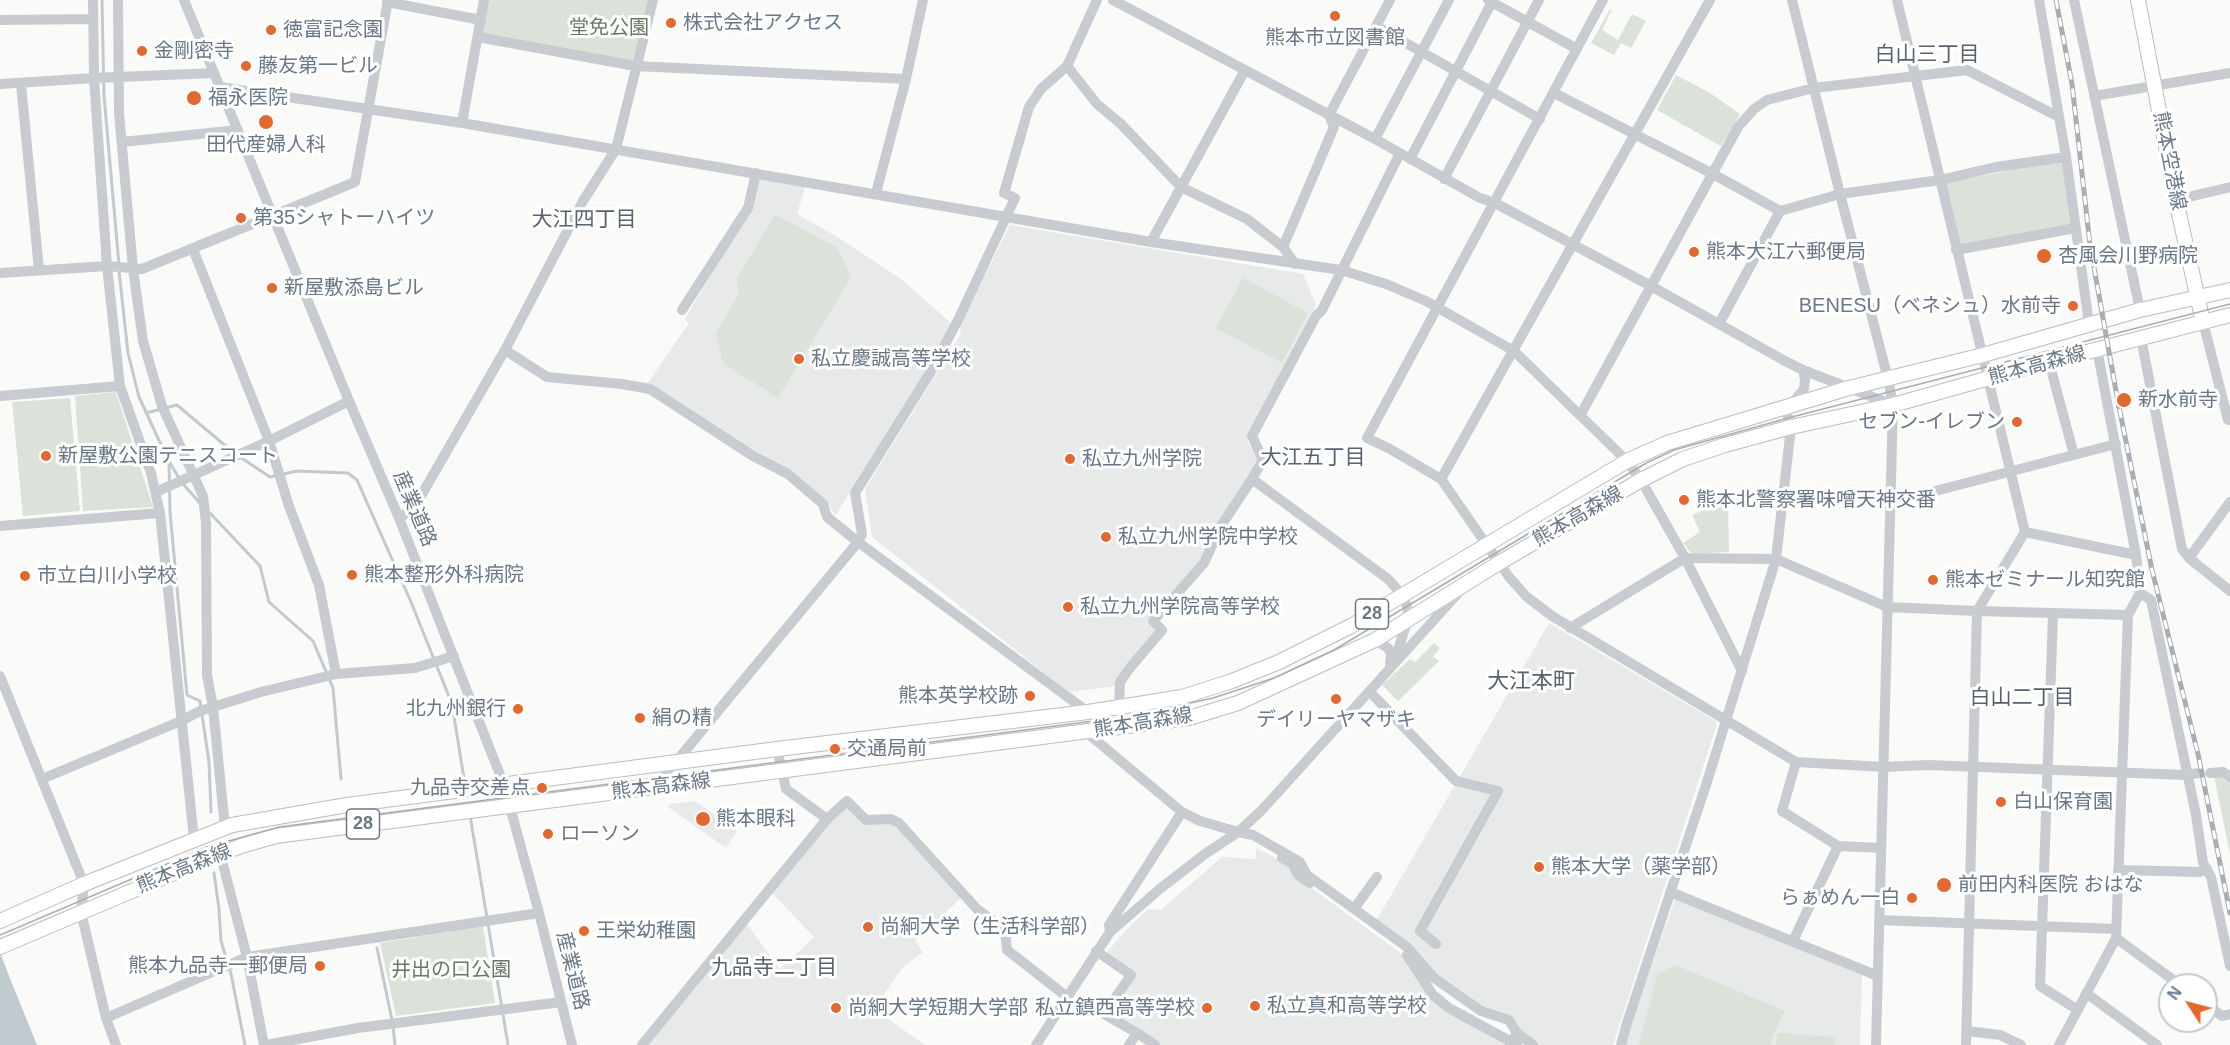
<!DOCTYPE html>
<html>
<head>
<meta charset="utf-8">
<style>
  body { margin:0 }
  #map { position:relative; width:2230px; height:1045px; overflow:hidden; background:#fafaf8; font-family:Helvetica,sans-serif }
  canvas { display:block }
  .north { position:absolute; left:2158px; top:973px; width:60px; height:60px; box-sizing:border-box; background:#fff; border:2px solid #c3c9d0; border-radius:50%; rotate:306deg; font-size:16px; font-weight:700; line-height:24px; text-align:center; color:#697889 }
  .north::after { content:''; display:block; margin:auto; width:21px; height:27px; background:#e3672e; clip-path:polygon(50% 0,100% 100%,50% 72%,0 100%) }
</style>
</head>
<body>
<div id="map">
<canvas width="2230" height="1045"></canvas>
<div class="north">N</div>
</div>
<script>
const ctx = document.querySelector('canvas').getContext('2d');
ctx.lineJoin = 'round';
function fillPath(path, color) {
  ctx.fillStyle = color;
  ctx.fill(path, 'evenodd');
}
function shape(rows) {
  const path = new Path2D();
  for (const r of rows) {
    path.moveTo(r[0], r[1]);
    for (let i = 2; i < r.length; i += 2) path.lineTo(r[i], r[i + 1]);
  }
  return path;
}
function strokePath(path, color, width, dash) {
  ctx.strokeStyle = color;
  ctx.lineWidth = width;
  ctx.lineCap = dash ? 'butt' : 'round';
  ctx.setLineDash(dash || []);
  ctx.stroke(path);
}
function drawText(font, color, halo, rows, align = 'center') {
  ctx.font = font + ' Helvetica,"Noto Sans JP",sans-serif';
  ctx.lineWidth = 6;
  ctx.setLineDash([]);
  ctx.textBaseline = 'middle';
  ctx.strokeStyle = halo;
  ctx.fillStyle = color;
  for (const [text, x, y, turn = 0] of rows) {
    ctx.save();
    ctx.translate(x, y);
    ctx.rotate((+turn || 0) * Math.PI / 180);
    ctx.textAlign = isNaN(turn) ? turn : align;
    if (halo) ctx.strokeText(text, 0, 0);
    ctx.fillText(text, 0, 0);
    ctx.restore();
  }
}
fillPath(shape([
  [757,179,805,187,797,214,836,236,901,279,950,322,949,334,835,516,829,505,753,451,647,384,689,323,685,319,747,212],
  [1010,225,1303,274,1316,305,1251,431,1247,442,1257,454,1257,463,1204,556,1150,620,1159,630,1116,686,1069,692,872,537,865,489,961,334,959,326],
  [1549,623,1716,721,1716,727,1613,1045,1538,1045,1437,978,1376,921],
  [695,801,737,831,726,848,668,807,670,804],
  [844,804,866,824,889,821,895,825,961,898,915,941,923,952,902,968,874,1009,925,1045,645,1045,747,924,780,969,814,937,772,893],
  [1256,848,1292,866,1297,877,1407,958,1430,994,1506,1045,1160,1045,1110,1014,1135,973,1106,953,1130,926,1148,909,1161,910,1222,857,1256,859],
  [1675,899,1862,975,1860,1045,1626,1045,1630,1027]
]), '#e8e9e9');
fillPath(shape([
  [487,0,649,0,632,62,481,34],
  [1610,9,1612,10,1602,30,1618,40,1632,14,1646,21,1631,48,1621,43,1614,55,1591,43],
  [1676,75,1710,93,1740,114,1721,146,1657,110],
  [2062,160,2070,225,1958,245,1944,183],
  [775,215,837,247,851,277,778,398,723,363,716,333,739,294,737,278],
  [1243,278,1308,313,1282,363,1216,328],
  [116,392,153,507,83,511,75,396],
  [70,398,80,511,23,516,12,402],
  [1728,500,1729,552,1692,554,1683,543,1700,532,1692,515],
  [1434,643,1440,648,1433,657,1439,661,1398,701,1382,685,1410,659,1415,662],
  [2223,775,2230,780,2230,854,2214,776],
  [483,926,495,1003,396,1016,380,943],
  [1675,965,1785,1011,1772,1037,1771,1045,1639,1045,1657,975],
  [1777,1033,1835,1037,1834,1045,1776,1045]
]), '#dbe2d9');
fillPath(shape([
  [0,952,9,976,37,1045,0,1045]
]), '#c1cacf');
strokePath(shape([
  [102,0,104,96,119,265],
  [119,271,128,353,139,397,169,462,170,512,187,695,200,701,209,762,211,812],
  [146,413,177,405,234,453],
  [240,457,270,477,297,471,348,473,357,480,411,602,452,704,465,785],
  [170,463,179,478],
  [183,484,200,503],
  [209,512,260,566,269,602,313,641,333,688,341,779],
  [470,815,508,1045],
  [214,873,219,909,221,941,231,974,245,1045],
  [377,948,392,1020],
  [393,1026,395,1045]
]), '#c1cacf', 3);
const major = shape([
  [2138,0,2176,200,2203,322],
  [0,921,84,884,232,825,347,805,777,749,1088,712,1182,697,1232,681,1279,662,1351,626,1627,461,1667,443,1849,388,1983,355,2140,310,2230,290],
  [0,947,207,859,241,846,276,836,1189,718,1238,703,1375,640,1499,563,1641,480,1683,459,1725,445,1791,427,1893,405,2025,368,2230,315]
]);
strokePath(major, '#b9bdc1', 16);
strokePath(shape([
  [93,0,94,78,107,266,120,386,151,473,160,513,194,839],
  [118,0,119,113,133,269,143,341,162,406,203,496,206,523,207,675,213,707,225,828],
  [184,0,349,401,399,518,504,785,539,913,572,1045],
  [1113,0,1375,139,1480,198,1495,203,1651,286,1785,361,1803,370,1893,405],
  [1488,0,1577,49],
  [1603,0,1367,438,1390,449,1441,479,1509,577,1527,597,1552,616,1796,762,1884,767,1928,765,2186,775,2199,773],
  [1792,0,1840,194,1888,379,1893,405,1876,1045],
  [1897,0,2025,532,1977,611,1966,1045],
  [2039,0,2066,157,2089,324],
  [2074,0,2140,310],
  [387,2,481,20],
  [0,20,93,19],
  [1376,26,1540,119],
  [478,37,635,66,906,79],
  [1067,66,1097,104,1121,124,1181,187,1247,219,1283,247],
  [0,84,94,78,214,73],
  [21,84,39,270],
  [220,87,462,123,1151,242,1341,270,1386,284,1426,301,1514,351,1627,461,1641,480,1685,558,1742,671],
  [1554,93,1713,174,1780,211,1840,194,1940,180,1996,167,2066,157],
  [2094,96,2230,73],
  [462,123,484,0],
  [1375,139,1449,0],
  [122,142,238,130],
  [1410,159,1493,0],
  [1444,179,1539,0],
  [876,193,906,79,923,0],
  [2176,200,2230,187],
  [1151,242,1245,70],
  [193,249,269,441,289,506,319,585,336,674],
  [1956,250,2076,228],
  [1295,264,1283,247,1334,127,1329,115,1390,0],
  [0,273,107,266,142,269,355,182,388,0],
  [682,310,748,208,756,173],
  [2203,322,2228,420],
  [1719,324,1780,211],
  [2141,338,2182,549,2189,558,2230,591],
  [505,350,547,377,622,384,650,389,753,456,788,474,823,504,827,517,858,542,1088,712],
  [2049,362,2074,455],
  [0,396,120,386],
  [1791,405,1804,389,1805,380,1803,370],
  [1581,414,1738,127,1754,109,1767,100,1814,88,1967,70,2059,117],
  [1441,479,1710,0],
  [156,492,269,441,349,401],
  [1889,503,2116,444],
  [399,518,414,508,505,350,583,201,616,149,653,0],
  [0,526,160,513],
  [2025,532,2136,555],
  [2189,558,2230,502],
  [2140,593,2151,600,2196,815,2203,863,2211,877,2230,966],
  [2053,614,2040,986,2078,1010],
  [1570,628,1685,558,1776,559,1887,607,1977,611,2128,615],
  [1375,640,1388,648,1391,654,1390,664],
  [1396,656,1408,619,1408,610,1403,596,1388,579,1252,479,1263,460,1252,436,1316,316,1322,310,1400,153],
  [0,676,84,884,81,912,106,1018,116,1045],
  [1370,692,1456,781,1498,791,1420,931,1436,944],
  [1119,707,1120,682,1129,669,1162,630,1153,621,1204,563,1221,526,1252,479],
  [1086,732,1182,812,1200,821,1238,832,1253,835,1300,862,1307,875,1407,947,1434,978,1481,1011,1509,1020,1517,1033,1510,1045],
  [777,749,786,789,827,819],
  [2210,773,2223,772,2230,777],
  [42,779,181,721,200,711,261,692,336,674,415,668,454,656],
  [650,788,675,763,858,542,862,534,855,493,930,373,959,318,1015,198,1004,193,1029,107,1041,89,1067,66,1097,0],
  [1838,846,1881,848],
  [220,853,247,957,264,1045],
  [1282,858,1292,863,1298,875,1310,883],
  [2118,870,2200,872,2207,869],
  [1670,892,1878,976],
  [1354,909,1377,877],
  [1879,920,2116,929],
  [1110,931,1109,925,1182,812],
  [2116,938,2180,985],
  [1793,941,1838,846,1782,811,1796,762],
  [1096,951,1131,975,1104,1014,1137,1033],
  [1407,955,1433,995,1449,1008,1517,1045],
  [2086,993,2157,1045],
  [2206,1004,2222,1016,2230,1014],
  [106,1018,247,957,539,913],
  [1967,1031,2000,1035,2021,1045],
  [1517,1033,1533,1045],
  [266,1045,358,1028,561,1002],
  [642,1045,827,819,847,801,866,820,891,819,899,823,977,909,1005,930,1007,950,1066,996],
  [1036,1045,1110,932,1161,888,1205,854,1238,832,1261,811,1461,590],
  [1129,1045,1137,1033,1155,1045],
  [1621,1045,1627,1023,1707,782,1776,559,1791,427,1785,407],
  [2059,1045,2116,938,2128,615,2140,593,2136,555,2097,349]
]), '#c8cbcf', 10);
strokePath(major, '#fff', 14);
strokePath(shape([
  [0,935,207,847,279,827,1132,716,1213,698,1274,678,1334,650,1648,462,1674,450,1788,418,2230,304]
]), '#a8aeb4', 1.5);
const rail = shape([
  [2056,0,2072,84,2090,245,2118,402,2152,570,2198,754,2230,913]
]);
strokePath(rail, '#a8aeb4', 5);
strokePath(rail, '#fff', 3, [9]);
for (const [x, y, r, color] of [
  [1335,16,6,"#e3672e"],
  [671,23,6,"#e3672e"],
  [271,30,6,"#e3672e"],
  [142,51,6,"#e3672e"],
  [246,66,6,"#e3672e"],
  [194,98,8,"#e3672e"],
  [266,122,8,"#e3672e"],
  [241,218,6,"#e3672e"],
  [1694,252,6,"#e3672e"],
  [2044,256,8,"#e3672e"],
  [272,288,6,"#e3672e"],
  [2073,306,6,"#e3672e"],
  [799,359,6,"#e3672e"],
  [2124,400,8,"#e3672e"],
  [2017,422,6,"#e3672e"],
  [46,456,6,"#e3672e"],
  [1070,459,6,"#e3672e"],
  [1684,500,6,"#e3672e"],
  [1106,537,6,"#e3672e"],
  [352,575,6,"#e3672e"],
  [25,576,6,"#e3672e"],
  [1933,580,6,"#e3672e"],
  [1068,607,6,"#e3672e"],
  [1030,696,6,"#e3672e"],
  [1336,699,6,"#e3672e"],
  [518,709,6,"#e3672e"],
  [640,718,6,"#e3672e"],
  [835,749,6,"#e3672e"],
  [542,788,6,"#e3672e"],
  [2001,802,6,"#e3672e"],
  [703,819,8,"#e3672e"],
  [548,834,6,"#e3672e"],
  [1539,867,6,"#e3672e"],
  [1944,885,8,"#e3672e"],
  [1912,898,6,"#e3672e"],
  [868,927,6,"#e3672e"],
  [584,931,6,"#e3672e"],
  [320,966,6,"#e3672e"],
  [1255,1006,6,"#e3672e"],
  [836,1008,6,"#e3672e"],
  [1207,1008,6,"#e3672e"]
]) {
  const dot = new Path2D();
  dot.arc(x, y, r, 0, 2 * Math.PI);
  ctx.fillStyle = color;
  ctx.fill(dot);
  strokePath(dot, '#fff', 2);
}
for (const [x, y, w] of [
  [1372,614,33],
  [363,824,33]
]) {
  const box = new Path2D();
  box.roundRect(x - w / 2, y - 15, w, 30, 4.5);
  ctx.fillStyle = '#fff';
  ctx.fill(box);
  strokePath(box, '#697889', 1.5);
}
drawText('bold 18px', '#697889', null, [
  ["28",1372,614],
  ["28",363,824]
]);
drawText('20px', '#697889', '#fff', [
  ["株式会社アクセス",683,23],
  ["徳富記念園",283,30],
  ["熊本市立図書館",1335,38,"center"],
  ["金剛密寺",154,51],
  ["藤友第一ビル",258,66],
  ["福永医院",208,98],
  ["田代産婦人科",266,145,"center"],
  ["第35シャトーハイツ",253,218],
  ["熊本大江六郵便局",1706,252],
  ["杏風会川野病院",2058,256],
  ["新屋敷添島ビル",284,288],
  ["BENESU（ベネシュ）水前寺",2061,306,"right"],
  ["私立慶誠高等学校",811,359],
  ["新水前寺",2138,400],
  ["セブン-イレブン",2005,422,"right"],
  ["新屋敷公園テニスコート",58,456],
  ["私立九州学院",1082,459],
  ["熊本北警察署味噌天神交番",1696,500],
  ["私立九州学院中学校",1118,537],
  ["熊本整形外科病院",364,575],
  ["市立白川小学校",37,576],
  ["熊本ゼミナール知究館",1945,580],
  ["私立九州学院高等学校",1080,607],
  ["熊本英学校跡",1018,696,"right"],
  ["北九州銀行",506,709,"right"],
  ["絹の精",652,718],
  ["デイリーヤマザキ",1336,720,"center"],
  ["交通局前",847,749],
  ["九品寺交差点",530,788,"right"],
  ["白山保育園",2013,802],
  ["熊本眼科",716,819],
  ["ローソン",560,834],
  ["熊本大学（薬学部）",1551,867],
  ["前田内科医院 おはな",1958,885],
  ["らぁめん一白",1900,898,"right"],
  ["尚絅大学（生活科学部）",880,927],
  ["王栄幼稚園",596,931],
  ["熊本九品寺一郵便局",308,966,"right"],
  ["私立真和高等学校",1267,1006],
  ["尚絅大学短期大学部",848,1008],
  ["私立鎮西高等学校",1195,1008,"right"]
], 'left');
drawText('20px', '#667a64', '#fff', [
  ["堂免公園",609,28],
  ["井出の口公園",451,970]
]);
drawText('20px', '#697889', '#fff', [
  ["熊本空港線",2169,161,79],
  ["熊本高森線",2037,366,-15],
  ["産業道路",414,509,67],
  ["熊本高森線",1578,517,-30],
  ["熊本高森線",1143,723,-9],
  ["熊本高森線",661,787,-7],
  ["熊本高森線",184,869,-22],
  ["産業道路",572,971,76]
]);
drawText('21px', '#57626e', '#fff', [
  ["白山三丁目",1927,55],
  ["大江四丁目",584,220],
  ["大江五丁目",1313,458],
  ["白山二丁目",2022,698],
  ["九品寺二丁目",774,968]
]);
drawText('22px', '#57626e', '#fff', [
  ["大江本町",1531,682]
]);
</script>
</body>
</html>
